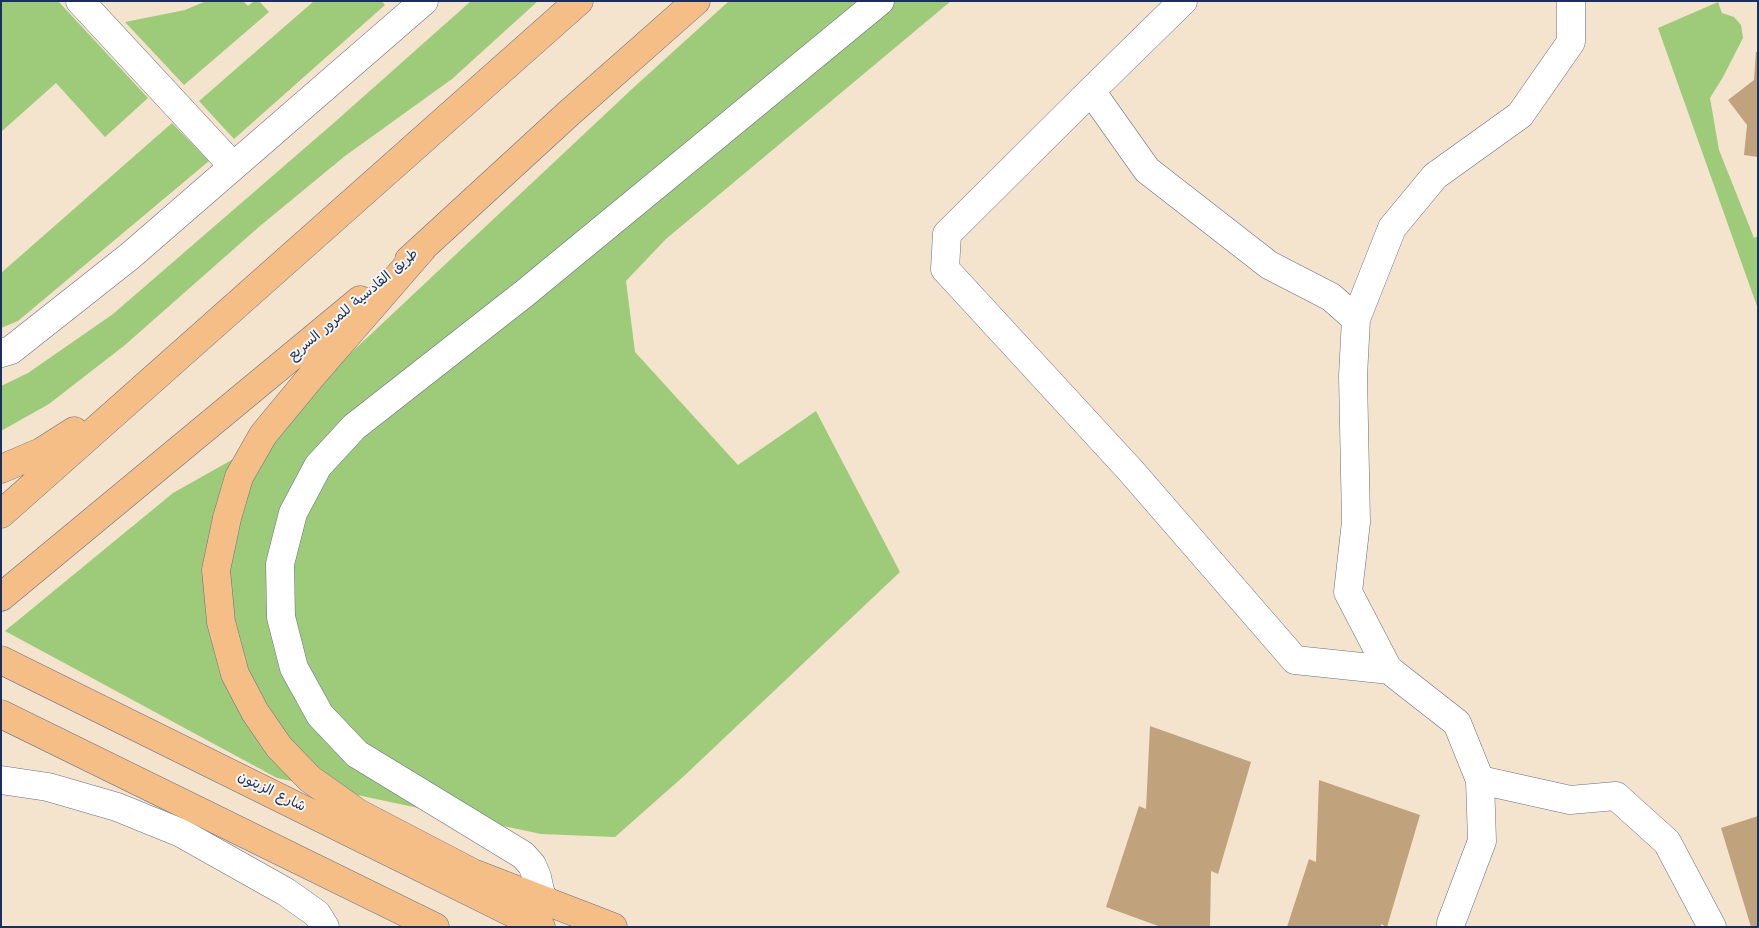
<!DOCTYPE html>
<html>
<head>
<meta charset="utf-8">
<style>
  body { margin:0 }
  #map { position:relative; width:1759px; height:928px; overflow:hidden; background:#f4e4ce; font-family:Kalam,sans-serif }
  canvas { display:block }
  .frame { position:absolute; inset:0; border:2px solid #1b2f5e; pointer-events:none }
</style>
</head>
<body>
<div id="map">
<canvas width="1759" height="928"></canvas>
<div class="frame"></div>
</div>
<script>
const ctx = document.querySelector('canvas').getContext('2d');
ctx.lineJoin = 'round';
function fillPath(path, color) {
  ctx.fillStyle = color;
  ctx.fill(path, 'evenodd');
}
function shape(rows) {
  const path = new Path2D();
  for (const r of rows) {
    path.moveTo(r[0], r[1]);
    for (let i = 2; i < r.length; i += 2) path.lineTo(r[i], r[i + 1]);
  }
  return path;
}
function strokePath(path, color, width, dash) {
  ctx.strokeStyle = color;
  ctx.lineWidth = width;
  ctx.lineCap = dash ? 'butt' : 'round';
  ctx.setLineDash(dash || []);
  ctx.stroke(path);
}
function drawText(font, color, halo, rows, align = 'center') {
  ctx.font = font + ' Kalam,"Playpen Sans Arabic",sans-serif';
  ctx.lineWidth = 4;
  ctx.setLineDash([]);
  ctx.textBaseline = 'middle';
  ctx.strokeStyle = halo;
  ctx.fillStyle = color;
  for (const [text, x, y, turn = 0] of rows) {
    ctx.save();
    ctx.translate(x, y);
    ctx.rotate((+turn || 0) * Math.PI / 180);
    ctx.textAlign = isNaN(turn) ? turn : align;
    if (halo) ctx.strokeText(text, 0, 0);
    ctx.fillText(text, 0, 0);
    ctx.restore();
  }
}
fillPath(shape([
  [1,1,58,1,148,98,105,137,56,83,1,132],
  [206,1,243,1,248,6,254,1,259,1,269,12,184,85,125,22,185,10],
  [314,1,382,1,385,5,234,139,199,101],
  [471,1,538,1,452,79,345,156,260,226,125,345,49,404,1,431,1,386,28,373,113,314,336,121],
  [729,1,951,1,666,239,626,281,635,352,738,465,816,411,900,572,684,776,615,837,541,834,277,778,5,631,173,493,267,440,305,396,632,89],
  [1718,2,1722,13,1734,17,1741,25,1743,38,1723,77,1710,98,1719,150,1754,238,1758,236,1758,309,1658,28],
  [172,123,209,161,18,321,1,328,1,273]
]), '#9ecb79');
fillPath(shape([
  [1756,52,1758,52,1758,157,1744,155,1747,125,1728,100,1754,80],
  [1150,726,1251,762,1218,874,1211,871,1210,927,1161,927,1106,907,1139,806,1146,809],
  [1319,780,1420,815,1387,927,1381,924,1381,927,1287,927,1309,859,1316,862],
  [1758,816,1758,927,1751,927,1721,828]
]), '#c0a27d');
const minor = shape([
  [80,1,233,166],
  [1183,1,1091,91,1147,170,1269,265,1331,297,1356,319,1353,376,1356,522,1348,592,1388,669,1457,723,1480,780,1482,841,1451,923,1451,927],
  [1091,91,947,234,945,269,1131,471,1295,660,1390,670],
  [1356,319,1392,228,1435,176,1520,115,1571,42,1571,1],
  [1,353,11,350,130,256,424,1],
  [1,780,48,787,117,807,181,833,286,892,317,914,325,927],
  [1480,780,1570,800,1616,796,1667,842,1712,927],
  [545,902,540,891,537,877,532,865,523,855,357,754,320,715,294,668,281,617,280,564,293,513,318,466,354,427,525,293,880,1]
]);
const major = shape([
  [1,660,541,927],
  [1,714,435,927]
]);
const highway = shape([
  [422,249,310,378,263,435,239,477,227,518,216,570,221,622,235,674,255,712,279,747,310,779,358,813,473,873,613,927],
  [409,260,568,114,696,1],
  [1,469,41,452,74,431],
  [1,514,579,1],
  [1,597,360,300]
]);
strokePath(minor, '#676e85', 29);
strokePath(major, '#676e85', 29);
strokePath(highway, '#676e85', 29);
strokePath(minor, '#fff', 28);
strokePath(major, '#f6be87', 28);
strokePath(highway, '#f6be87', 28);
drawText('14px', '#1b2f5e', '#f6f6f2', [
  ["طريق القادسية للمرور السريع",354,306,-40],
  ["شارع الزيتون",271,793,26]
]);
</script>
</body>
</html>
